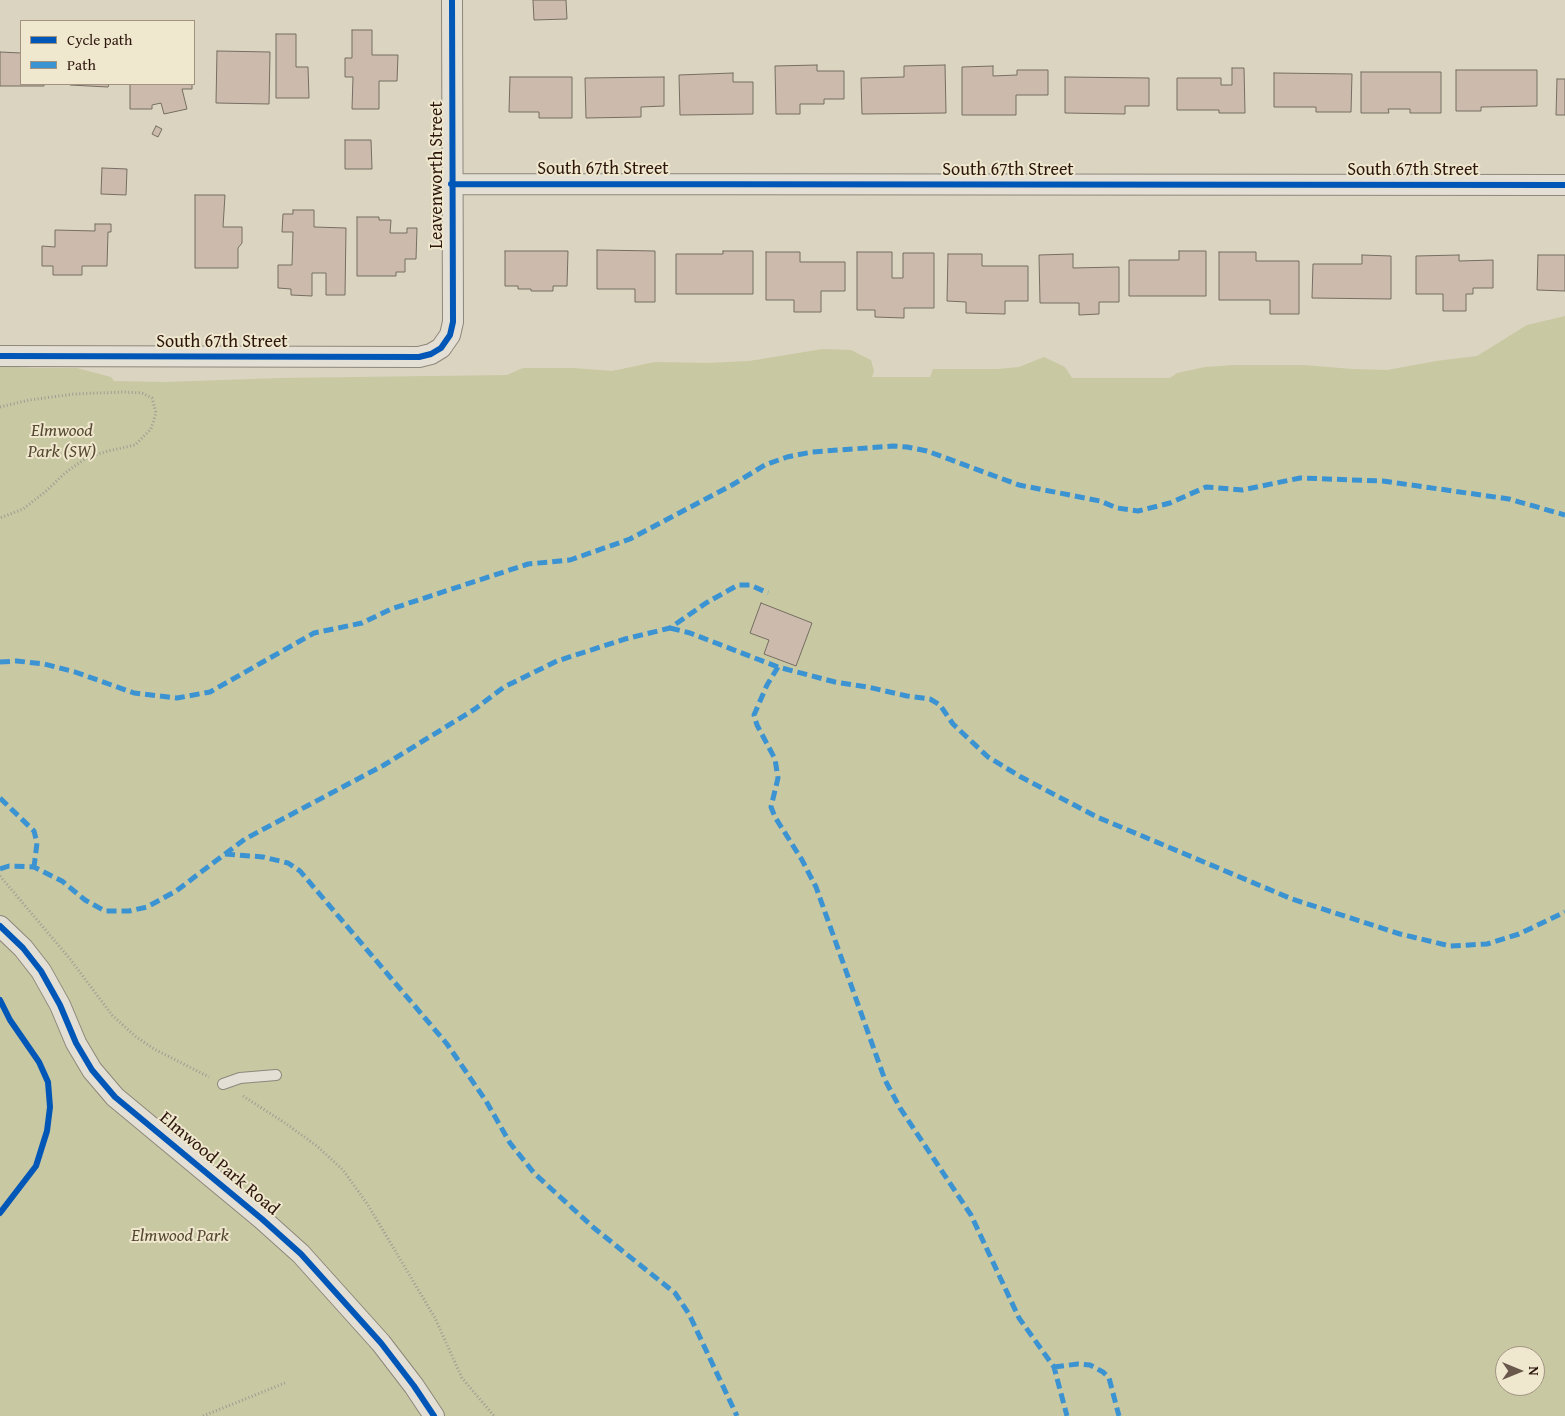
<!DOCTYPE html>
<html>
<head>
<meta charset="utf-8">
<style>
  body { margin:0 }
  #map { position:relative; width:1565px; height:1416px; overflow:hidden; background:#dbd4c0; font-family:"Gentium Book Plus",serif }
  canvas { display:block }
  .legend { position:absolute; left:20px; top:20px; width:175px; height:65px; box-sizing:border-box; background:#efe7ce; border:1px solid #a19380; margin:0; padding:6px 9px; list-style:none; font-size:15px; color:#2c160c }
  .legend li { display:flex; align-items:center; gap:10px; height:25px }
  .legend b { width:25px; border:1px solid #a19380 }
  .north { position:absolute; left:1495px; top:1346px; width:50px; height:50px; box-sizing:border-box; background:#efe7ce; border:1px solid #a19380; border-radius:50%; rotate:90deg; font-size:14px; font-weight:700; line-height:20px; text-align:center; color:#2c160c }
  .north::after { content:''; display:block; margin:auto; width:18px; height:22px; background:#69584b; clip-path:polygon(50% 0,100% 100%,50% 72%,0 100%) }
</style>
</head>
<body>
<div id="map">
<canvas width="1565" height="1416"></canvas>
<ul class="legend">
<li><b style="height:6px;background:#0057b8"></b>Cycle path</li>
<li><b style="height:6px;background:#3c93d2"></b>Path</li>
</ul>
<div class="north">N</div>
</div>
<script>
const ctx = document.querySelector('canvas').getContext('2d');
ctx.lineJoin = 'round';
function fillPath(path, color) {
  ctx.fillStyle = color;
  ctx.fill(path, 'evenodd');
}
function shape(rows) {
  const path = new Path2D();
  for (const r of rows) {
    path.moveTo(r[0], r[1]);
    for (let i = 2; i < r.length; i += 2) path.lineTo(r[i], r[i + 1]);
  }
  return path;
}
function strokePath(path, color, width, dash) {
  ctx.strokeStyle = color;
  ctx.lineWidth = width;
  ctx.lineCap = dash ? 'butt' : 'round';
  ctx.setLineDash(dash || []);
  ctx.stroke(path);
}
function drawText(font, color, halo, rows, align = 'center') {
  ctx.font = font + ' "Gentium Book Plus",serif';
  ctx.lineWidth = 4;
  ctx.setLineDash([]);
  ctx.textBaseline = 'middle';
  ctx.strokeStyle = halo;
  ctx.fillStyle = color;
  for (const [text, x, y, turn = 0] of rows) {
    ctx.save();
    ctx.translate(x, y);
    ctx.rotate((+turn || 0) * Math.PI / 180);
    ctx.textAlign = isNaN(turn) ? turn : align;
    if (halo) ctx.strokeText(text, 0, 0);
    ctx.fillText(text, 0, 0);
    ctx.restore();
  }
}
fillPath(shape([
  [1565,316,1565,1416,0,1416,0,366,33,368,77,368,111,377,114,381,165,382,281,378,507,375,523,368,573,368,612,371,655,362,707,363,749,361,823,349,851,350,871,360,874,371,872,377,930,377,933,369,998,369,1019,367,1044,357,1065,367,1072,378,1170,378,1177,373,1205,367,1235,365,1304,365,1352,369,1387,370,1436,361,1477,356,1527,325],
  [1505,1356,1535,1356,1535,1386,1505,1386]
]), '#c8c8a3');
const building = shape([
  [533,0,566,0,567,19,534,20,533,0],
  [352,30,372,30,372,55,398,55,397,81,379,81,379,109,352,109,353,77,345,77,345,58,352,58,352,30],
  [276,34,296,34,296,67,308,67,309,98,276,98,276,34],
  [217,51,270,52,269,104,216,103,217,51],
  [0,52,21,53,21,84,44,84,44,86,0,86,0,52],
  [817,65,817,71,844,71,844,99,824,99,824,104,800,104,800,114,776,114,775,66,817,65],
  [945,65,946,113,862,114,861,78,904,77,904,66,945,65],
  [993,66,993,76,1017,75,1017,70,1048,70,1048,95,1016,95,1016,115,962,115,962,67,993,66],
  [1232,68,1244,68,1245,113,1219,113,1219,110,1177,110,1177,78,1221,78,1221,85,1232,85,1232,68],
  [1456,70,1537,70,1537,106,1481,107,1481,111,1456,111,1456,70],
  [1361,72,1441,72,1441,113,1410,113,1410,109,1388,109,1389,113,1361,113,1361,72],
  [733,73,733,82,753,82,753,114,680,115,679,75,733,73],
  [1274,73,1352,74,1351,112,1316,112,1316,107,1274,107,1274,73],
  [510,77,572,77,572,118,539,118,539,112,509,112,510,77],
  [664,77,664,106,641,107,641,117,586,118,585,78,664,77],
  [1065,77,1149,78,1149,106,1125,106,1125,114,1065,113,1065,77],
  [1557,79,1565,79,1565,115,1556,115,1557,79],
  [70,84,109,84,108,87,70,85,70,84],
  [130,84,192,84,192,89,182,89,187,109,164,114,161,103,152,105,152,109,130,109,130,84],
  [156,126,162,129,158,137,152,134,156,126],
  [345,140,371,140,372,169,345,169,345,140],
  [102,168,127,169,126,195,101,194,102,168],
  [195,195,225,195,223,227,242,227,242,243,238,248,238,268,195,268,195,195],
  [293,210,314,210,314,227,346,228,345,295,326,295,326,273,312,273,312,296,291,295,291,289,278,288,278,265,292,265,293,232,282,232,283,214,293,214,293,210],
  [357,217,379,217,379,220,391,220,390,233,407,233,407,228,417,228,416,259,405,259,405,272,396,272,396,276,357,276,357,217],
  [95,224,111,224,111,232,108,232,107,266,82,266,82,275,53,275,53,266,42,266,42,246,55,247,55,230,95,231,95,224],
  [597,250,655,251,655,302,635,302,635,289,597,289,597,250],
  [505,251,568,251,567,286,553,286,553,291,531,291,531,289,518,289,518,286,505,286,505,251],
  [723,251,753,251,753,294,676,294,676,254,723,254,723,251],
  [1179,251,1206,251,1206,296,1129,296,1129,260,1179,260,1179,251],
  [766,252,800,252,800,262,845,262,845,291,821,291,821,312,794,312,794,300,766,300,766,252],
  [857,252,892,252,892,278,903,278,903,253,934,253,934,308,904,308,904,318,875,317,875,310,857,310,857,252],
  [1219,252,1256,252,1256,261,1299,261,1299,314,1270,314,1270,300,1219,300,1219,252],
  [948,254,982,254,982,266,1028,266,1028,301,1005,301,1005,314,966,313,966,302,947,301,948,254],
  [1073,254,1073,268,1119,267,1119,302,1099,302,1099,314,1079,315,1079,303,1040,303,1039,255,1073,254],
  [1362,255,1391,256,1391,299,1312,298,1313,264,1362,264,1362,255],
  [1459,255,1459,261,1493,260,1493,288,1473,288,1473,294,1466,294,1466,311,1443,311,1443,294,1416,294,1416,256,1459,255],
  [1538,255,1565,255,1565,291,1537,290,1538,255],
  [761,603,812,623,796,666,764,654,769,640,750,633,761,603]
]);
fillPath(building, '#ccbbac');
strokePath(building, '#756e62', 1);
const lane = shape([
  [223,1084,240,1078,276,1075]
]);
const street = shape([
  [451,184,1565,185],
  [0,356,419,357,431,354,441,348,450,335,453,322,452,0],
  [0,926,23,948,41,971,60,1005,76,1043,92,1070,115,1097,262,1219,301,1254,381,1343,414,1386,434,1416]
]);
strokePath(lane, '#8e877b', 12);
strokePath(street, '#8e877b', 22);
strokePath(shape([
  [0,407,29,400,74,394,124,392,142,393,152,398,156,413,151,429,135,445,108,451,86,458,65,473,45,492,23,509,0,518],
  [0,876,70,959,112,1015,135,1036,154,1049,209,1077],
  [243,1096,285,1123,317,1146,343,1170,368,1205,435,1318,462,1378,494,1416],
  [203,1416,285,1383]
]), '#a09b93', 3, [1, 2.5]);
strokePath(lane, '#e3dfd5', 10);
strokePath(street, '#e3dfd5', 20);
strokePath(shape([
  [670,628,690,633,778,667,835,682,868,687,907,696,930,699,940,705,953,724,988,757,1021,777,1097,817,1292,899,1400,934,1450,946,1487,944,1519,934,1565,912],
  [0,662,17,661,44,664,75,672,134,693,177,698,210,692,314,633,362,623,391,609,528,564,570,560,630,539,732,485,765,465,787,457,812,452,893,446,907,447,927,451,1019,485,1100,501,1117,508,1138,511,1170,503,1206,487,1242,490,1300,478,1383,481,1509,499,1565,515],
  [778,667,767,685,754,715,757,725,775,759,778,778,771,807,775,817,802,860,816,887,885,1080,900,1108,971,1215,1019,1318,1054,1367,1067,1416],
  [0,798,34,831,37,843,34,867],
  [225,854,263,857,288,863,300,871,447,1044,486,1101,510,1143,534,1173,594,1228,675,1293,689,1314,737,1416],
  [0,869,9,866,34,867,62,881,85,900,105,911,129,911,147,907,176,891,245,839,384,765,475,709,504,687,557,661,625,639,670,628,706,603,738,585,750,585,768,593],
  [1054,1367,1078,1364,1090,1365,1103,1372,1109,1378,1119,1416]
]), '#3c93d2', 5, [10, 5]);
strokePath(shape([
  [451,184,1565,185],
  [0,356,419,357,431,354,441,348,450,335,453,322,452,0],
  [0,926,23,948,41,971,60,1005,76,1043,92,1070,115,1097,262,1219,301,1254,381,1343,414,1386,434,1416],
  [0,1000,10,1020,39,1062,48,1082,50,1107,47,1131,36,1166,0,1213]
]), '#0057b8', 6);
drawText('18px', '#2c160c', '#efe7ce', [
  ["South 67th Street",603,169],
  ["South 67th Street",1008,170],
  ["South 67th Street",1413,170],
  ["Leavenworth Street",437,175,-90],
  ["South 67th Street",222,342],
  ["Elmwood Park Road",219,1164,40]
]);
drawText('italic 18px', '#564832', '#efe7ce', [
  ["Elmwood",62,431],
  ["Park (SW)",62,452],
  ["Elmwood Park",180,1236]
]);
</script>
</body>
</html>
